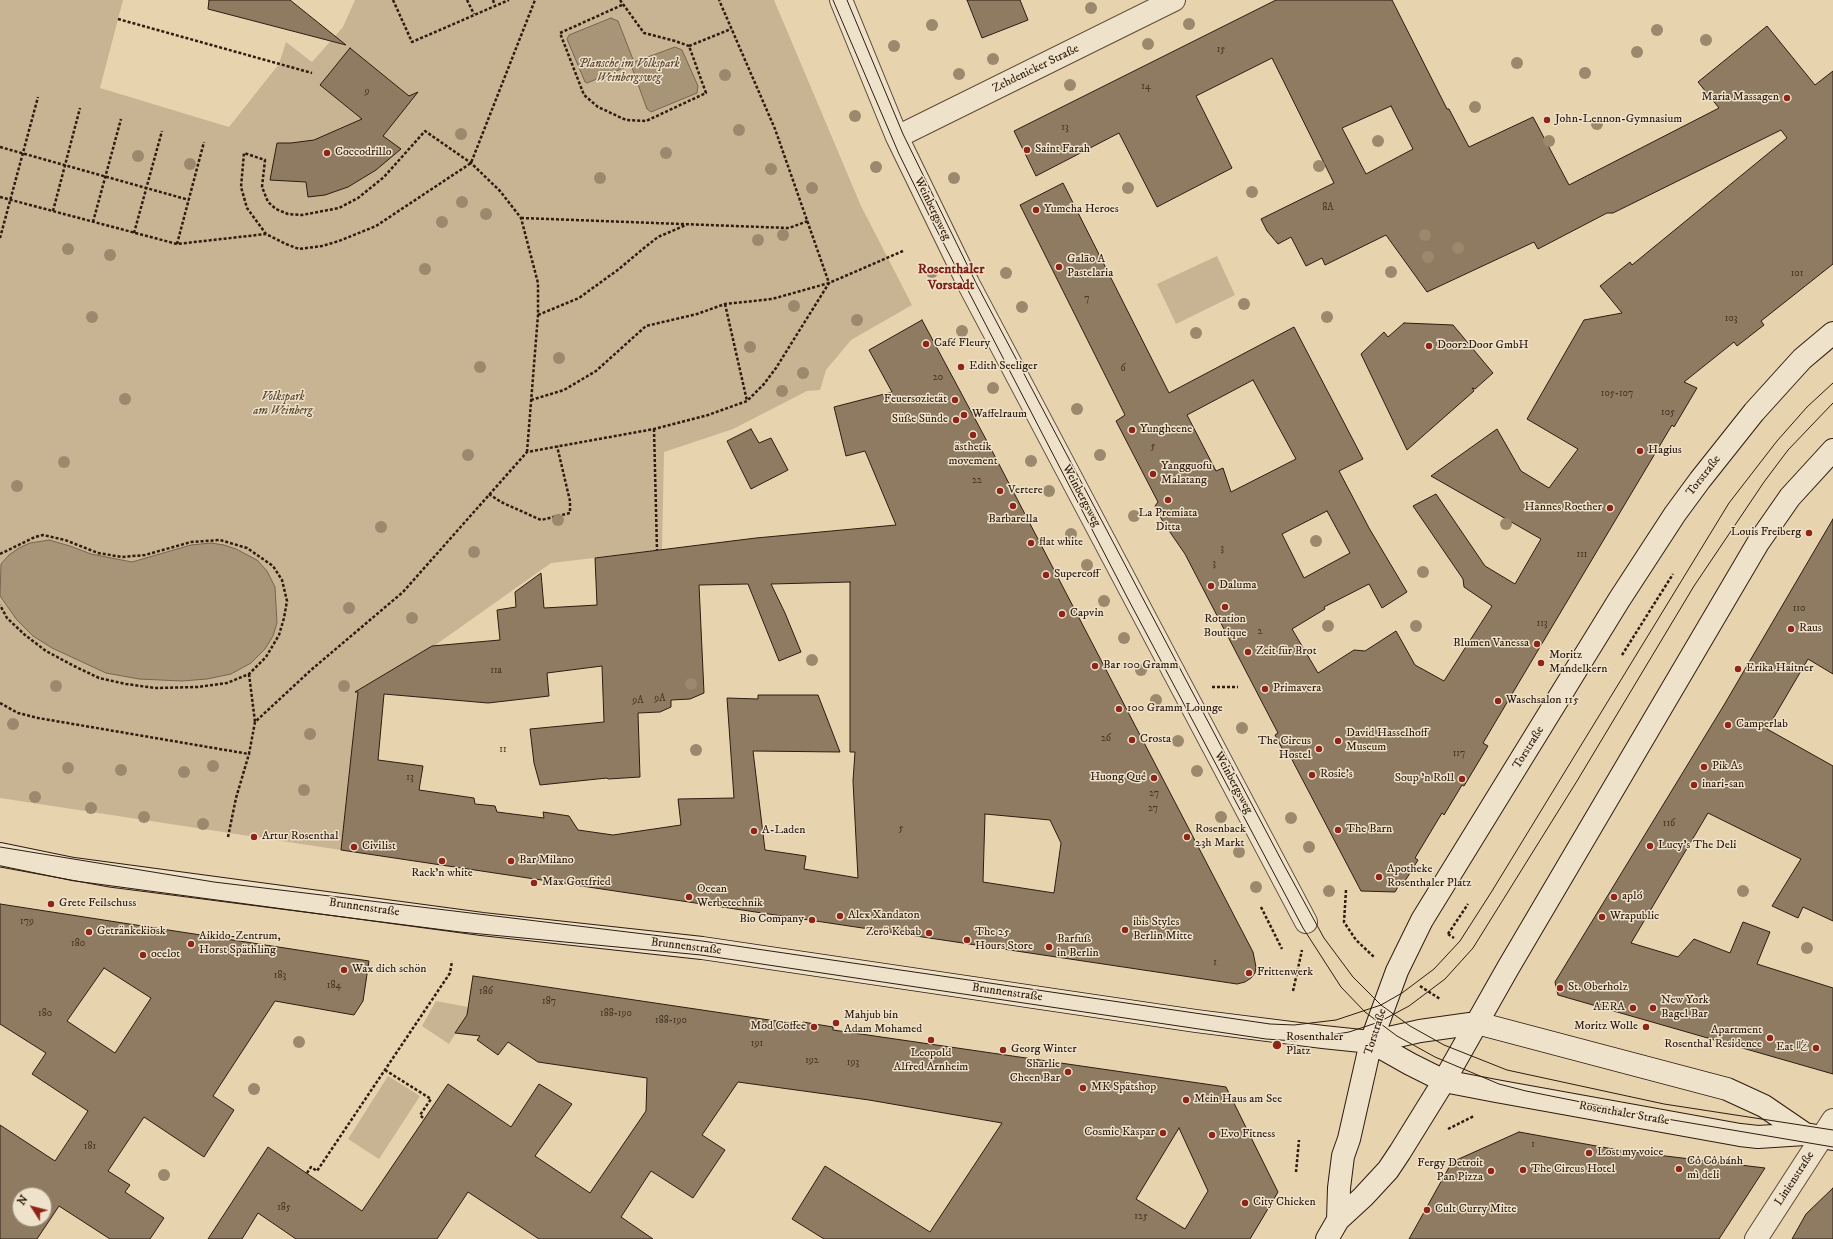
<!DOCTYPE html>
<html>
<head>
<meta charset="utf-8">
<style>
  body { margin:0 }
  #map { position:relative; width:1833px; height:1239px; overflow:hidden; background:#e7d3ad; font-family:"IM FELL DW Pica",serif }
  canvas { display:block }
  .north { position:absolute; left:12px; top:1187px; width:40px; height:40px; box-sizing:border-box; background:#efe2ca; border:1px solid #a29380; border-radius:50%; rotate:306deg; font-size:11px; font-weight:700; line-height:16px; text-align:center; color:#2f1c11 }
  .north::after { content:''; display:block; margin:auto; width:14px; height:18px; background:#8f2418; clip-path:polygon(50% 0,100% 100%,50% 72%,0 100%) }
</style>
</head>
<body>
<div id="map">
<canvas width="1833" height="1239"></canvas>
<div class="north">N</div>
</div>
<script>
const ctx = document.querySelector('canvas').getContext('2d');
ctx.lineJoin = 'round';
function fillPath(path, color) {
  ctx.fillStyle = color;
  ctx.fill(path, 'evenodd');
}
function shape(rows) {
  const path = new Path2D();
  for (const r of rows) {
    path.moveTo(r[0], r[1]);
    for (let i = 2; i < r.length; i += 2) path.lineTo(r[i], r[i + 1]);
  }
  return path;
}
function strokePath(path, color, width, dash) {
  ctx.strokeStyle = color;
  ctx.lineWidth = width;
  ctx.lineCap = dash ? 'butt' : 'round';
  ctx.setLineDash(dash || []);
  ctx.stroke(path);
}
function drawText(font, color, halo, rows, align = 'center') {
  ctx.font = font + ' "IM FELL DW Pica","Noto Serif SC",serif';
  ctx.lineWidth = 3;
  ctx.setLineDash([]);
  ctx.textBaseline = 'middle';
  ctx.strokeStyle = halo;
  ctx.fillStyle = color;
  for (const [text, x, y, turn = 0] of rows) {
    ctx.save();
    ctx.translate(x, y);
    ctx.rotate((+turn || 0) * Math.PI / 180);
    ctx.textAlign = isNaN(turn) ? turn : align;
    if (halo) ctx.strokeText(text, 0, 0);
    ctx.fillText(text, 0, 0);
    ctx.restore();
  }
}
fillPath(shape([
  [0,0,123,0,100,88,229,127,279,64,286,42,312,62,343,27,355,0,774,0,861,206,912,305,851,340,826,370,820,390,807,391,733,429,664,452,662,550,551,563,434,646,358,690,341,850,0,798],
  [1217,256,1235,295,1176,324,1157,284],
  [436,1001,468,1007,467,1015,449,1044,422,1026],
  [388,1076,420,1096,379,1159,348,1139]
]), '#c8b492');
const water = shape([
  [611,18,618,21,634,62,675,47,682,50,698,86,697,93,651,112,647,109,631,65,587,83,585,82,567,39,569,35,611,18],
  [49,540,70,546,91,554,132,562,191,545,211,543,224,545,236,549,257,560,267,571,275,587,277,623,273,636,265,649,251,663,231,674,207,679,182,681,139,679,106,673,52,648,33,636,17,620,0,596,1,564,9,555,19,548,30,543,49,540]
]);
fillPath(water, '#a89578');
strokePath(water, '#78654f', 1);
const building = shape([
  [209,0,290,0,346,45,208,9,209,0],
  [967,0,1020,0,1028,20,982,38,967,0],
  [1276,0,1392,0,1447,109,1449,109,1469,147,1533,117,1569,185,1719,108,1698,82,1767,26,1815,85,1833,71,1833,264,1761,321,1764,325,1737,346,1734,342,1684,382,1697,388,1674,427,1672,425,1515,689,1483,743,1488,746,1464,786,1462,785,1444,815,1442,813,1415,858,1418,860,1405,881,1402,880,1395,892,1361,891,1289,754,1286,756,1275,735,1278,733,1185,554,1163,522,1155,506,1158,502,1116,421,1125,415,1020,205,1063,183,1169,393,1294,327,1363,459,1339,471,1369,528,1407,592,1382,608,1369,584,1324,607,1325,609,1292,629,1318,673,1354,650,1365,651,1396,631,1415,665,1444,681,1492,606,1464,587,1463,579,1413,506,1436,494,1485,566,1515,584,1541,539,1431,476,1497,429,1521,471,1549,488,1578,449,1527,419,1584,320,1622,313,1600,286,1630,262,1632,265,1787,138,1781,130,1613,213,1607,213,1538,249,1534,242,1427,292,1386,235,1325,265,1322,258,1306,266,1291,237,1278,244,1267,231,1261,219,1334,183,1272,58,1196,96,1232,168,1157,207,1119,133,1036,176,1014,131,1276,0],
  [1391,106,1413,149,1366,174,1342,128,1391,106],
  [1253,380,1296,459,1231,492,1223,468,1216,471,1187,415,1253,380],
  [1327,511,1350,553,1304,578,1282,534,1327,511],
  [350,48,409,96,418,92,383,136,401,149,376,170,348,187,325,195,308,197,306,182,270,180,277,143,291,143,314,140,362,119,320,85,350,48],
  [922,320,989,445,1253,952,1256,967,1255,973,1251,978,1245,982,1237,984,341,850,358,692,355,692,432,646,500,640,497,610,516,607,515,592,541,573,544,608,597,605,595,558,756,538,896,525,865,451,846,456,834,407,892,392,869,350,922,320],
  [850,582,850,752,855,752,853,781,858,878,804,869,806,856,765,850,753,751,840,752,818,695,758,695,758,699,727,698,734,798,678,799,681,825,613,835,578,830,569,816,543,812,544,818,497,812,495,806,475,804,474,798,419,790,423,766,378,760,384,694,488,703,549,696,547,673,602,666,604,722,530,729,534,763,540,785,607,778,608,779,640,777,638,713,660,712,671,707,671,700,690,699,704,693,699,585,748,584,779,661,801,652,785,613,771,584,850,582],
  [985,814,1050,820,1061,843,1054,893,983,882,985,814],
  [1404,323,1453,325,1493,373,1475,389,1472,388,1474,391,1407,450,1361,354,1384,332,1388,337,1404,323],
  [751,429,759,443,771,438,788,470,751,489,727,441,751,429],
  [1833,519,1833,674,1808,659,1767,729,1833,766,1833,921,1803,907,1798,918,1772,906,1801,859,1708,813,1631,943,1678,957,1694,939,1730,953,1743,922,1770,932,1757,964,1833,988,1833,1074,1558,995,1555,982,1724,705,1833,519],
  [0,904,369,961,363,1001,354,1015,275,1001,213,1096,234,1110,204,1157,144,1117,108,1171,130,1185,125,1192,164,1218,150,1239,110,1239,59,1206,37,1239,0,1239,0,1125,55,1161,88,1111,32,1074,46,1053,0,1024,0,904],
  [104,968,151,998,115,1053,67,1021,104,968],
  [20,1195,44,1195,44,1219,20,1219,20,1195],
  [473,976,803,1025,803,1022,833,1027,833,1030,1226,1087,1278,1192,1250,1239,824,1239,792,1219,825,1166,930,1232,1002,1123,869,1100,738,1082,702,1135,725,1150,693,1198,651,1171,621,1217,653,1239,539,1239,468,1192,437,1239,296,1239,258,1213,242,1239,208,1239,268,1147,362,1211,448,1084,511,1127,539,1084,572,1104,535,1156,590,1193,646,1111,647,1078,538,1062,508,1042,498,1055,477,1040,480,1036,455,1033,467,1015,473,976],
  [1179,1128,1208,1191,1185,1229,1136,1199,1179,1128],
  [1519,1132,1624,1151,1765,1168,1719,1239,1409,1239,1452,1162,1519,1132],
  [1833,1188,1833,1239,1792,1239,1806,1214,1833,1188]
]);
fillPath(building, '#8f7b62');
strokePath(building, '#2f1c11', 1);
const street = shape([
  [841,0,897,137,968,283,1306,922],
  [897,137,1174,0],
  [1756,1239,1833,1120]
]);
const secondary = shape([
  [0,854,73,869,482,924,702,948,1196,1021,1323,1037,1371,1042,1420,1031,1477,1023,1727,1089,1764,1106,1805,1134],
  [1371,1042,1410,1064,1444,1081,1496,1091,1740,1135,1758,1137,1805,1134,1833,1139],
  [1338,1220,1339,1188,1343,1156,1349,1139,1371,1042,1397,971,1422,920,1619,600,1675,514,1700,480,1754,412,1802,359,1833,333],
  [1327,1239,1338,1220,1363,1197,1388,1170,1400,1152,1444,1081,1508,968,1758,543,1790,497,1833,450]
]);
strokePath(street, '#5d4a38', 24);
strokePath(secondary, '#2f1c11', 24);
strokePath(shape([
  [393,0,412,42,509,0],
  [467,0,474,14],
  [493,0,495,6],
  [620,0,644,33,675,41,689,46],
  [622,5,560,33,584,95,598,107,626,120,646,121,706,93,689,46,731,29],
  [118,19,312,73],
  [0,147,189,200],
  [0,197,177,244,266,234],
  [53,211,80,108],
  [521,218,789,228,808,221],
  [93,222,121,119],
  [134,233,162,131],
  [0,238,38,97],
  [177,244,204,142],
  [725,304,747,401],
  [538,315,579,298,619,269,644,248,658,237,686,225],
  [531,400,564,390,596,371,646,326,697,314,725,304,772,299,829,283,775,129,719,0],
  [654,429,657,550],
  [527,452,538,315,538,283,521,218,500,191,471,163,425,131,384,177,358,198,339,208,302,215,288,214,276,209,268,202,262,187,265,160,244,153,241,187,247,208,266,234,286,244,299,249,322,246,339,241,376,226,471,163,535,0],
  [489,494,501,502,541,520,570,513,570,501,557,446],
  [0,554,35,537,43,535,65,540,98,553,122,557,145,555,191,542,220,540,247,548,273,566,282,580,287,601,284,618,279,635,266,657,249,674,227,683,198,687,155,688,126,684,99,678,74,666,46,651,25,635,7,618,0,605],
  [1622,655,1673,574],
  [249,674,255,722],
  [1212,687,1238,687],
  [0,703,18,713,38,718,249,754,255,722,311,670,403,592,527,452,654,429,708,415,747,401,764,384,776,368,829,283,903,251],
  [228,837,236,798,249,754],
  [551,885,552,882],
  [1346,890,1344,922,1356,940,1374,957],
  [1261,907,1282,949],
  [1448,934,1468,904],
  [1448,934,1454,938],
  [1420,986,1440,999],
  [1293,991,1302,950],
  [385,1070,431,1099,420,1115,424,1119],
  [1448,1129,1474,1116],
  [1296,1172,1299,1140],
  [307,1173,311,1167,317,1171,450,973,452,961]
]), '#2f1c11', 2.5, [3, 2]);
strokePath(street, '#efe2ca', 22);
strokePath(secondary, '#efe2ca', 22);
strokePath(shape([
  [833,0,899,154,931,219,1127,597,1303,928,1341,987,1365,1012,1397,1036,1435,1057,1499,1084,1526,1091,1661,1118,1833,1147],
  [847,0,903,134,977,285,1285,867,1324,938,1353,977,1381,1005,1410,1026,1444,1045,1507,1070,1664,1104,1833,1130],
  [0,847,214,882,702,941,1270,1024,1294,1025,1336,1020,1381,1005,1402,993,1434,969,1460,941,1492,891,1729,503,1777,441,1807,407,1833,383],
  [0,867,109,887,460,932,701,955,1266,1039,1295,1041,1349,1032,1379,1022,1409,1006,1445,979,1473,948,1577,781,1694,586,1764,482,1788,450,1833,403]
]), '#2f1c11', 1);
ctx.fillStyle = '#9b886d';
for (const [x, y] of [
  [1091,8],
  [1189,24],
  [932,25],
  [1657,30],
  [1706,40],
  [1148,44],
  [894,46],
  [1637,52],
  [993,59],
  [1517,63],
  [1585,73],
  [959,74],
  [725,75],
  [1070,85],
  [1475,107],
  [855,116],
  [1597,124],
  [739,130],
  [461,134],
  [1378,141],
  [1549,141],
  [666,153],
  [138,156],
  [190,164],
  [1319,166],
  [876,167],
  [771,169],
  [600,178],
  [954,178],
  [812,188],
  [1128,188],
  [1252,192],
  [462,202],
  [486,214],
  [442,222],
  [783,235],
  [1425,235],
  [758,240],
  [1458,248],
  [68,249],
  [110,255],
  [1428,257],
  [425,269],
  [932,272],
  [1391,272],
  [1006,273],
  [1244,304],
  [794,306],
  [1022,307],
  [92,317],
  [1327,317],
  [857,320],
  [962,331],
  [1196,333],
  [750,347],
  [559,358],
  [480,367],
  [803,373],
  [993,388],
  [782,391],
  [125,399],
  [1077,409],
  [468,455],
  [1100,455],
  [1031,461],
  [64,462],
  [17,486],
  [1049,491],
  [1134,516],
  [558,520],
  [1506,524],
  [381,527],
  [1071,534],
  [1316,541],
  [474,552],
  [1087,565],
  [1423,572],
  [1104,601],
  [349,608],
  [412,618],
  [1328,626],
  [1416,626],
  [1124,638],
  [812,660],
  [1141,670],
  [691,684],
  [56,686],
  [344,686],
  [1156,700],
  [13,724],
  [1242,728],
  [310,734],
  [1178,741],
  [696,750],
  [213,766],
  [68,768],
  [121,770],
  [1197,771],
  [184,772],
  [304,790],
  [35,797],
  [91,808],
  [144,817],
  [1221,817],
  [1291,818],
  [203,824],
  [1309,847],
  [1239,852],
  [1256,887],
  [1329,891],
  [1743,891],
  [1807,948],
  [299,1042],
  [254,1089],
  [164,1175]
]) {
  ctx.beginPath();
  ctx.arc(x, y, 6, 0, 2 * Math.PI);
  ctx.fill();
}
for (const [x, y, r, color] of [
  [1787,98,4,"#8f2418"],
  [1547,120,4,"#8f2418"],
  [1027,150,4,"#8f2418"],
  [327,153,4,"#8f2418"],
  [1036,210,4,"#8f2418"],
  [1059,267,4,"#8f2418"],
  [926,344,4,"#8f2418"],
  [1429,346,4,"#8f2418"],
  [961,367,4,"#8f2418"],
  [955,400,4,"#8f2418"],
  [964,415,4,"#8f2418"],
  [956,420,4,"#8f2418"],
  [1132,430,4,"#8f2418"],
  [973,435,4,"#8f2418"],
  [1640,451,4,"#8f2418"],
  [1153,474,4,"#8f2418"],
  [1000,491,4,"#8f2418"],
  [1168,500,4,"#8f2418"],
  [1013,506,4,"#8f2418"],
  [1610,508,4,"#8f2418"],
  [1809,533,4,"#8f2418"],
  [1031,543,4,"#8f2418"],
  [1046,575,4,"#8f2418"],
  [1211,586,4,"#8f2418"],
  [1225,607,4,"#8f2418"],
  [1062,614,4,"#8f2418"],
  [1791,629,4,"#8f2418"],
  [1537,644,4,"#8f2418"],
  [1248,652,4,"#8f2418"],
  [1541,663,4,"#8f2418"],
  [1095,666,4,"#8f2418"],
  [1738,669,4,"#8f2418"],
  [1265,689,4,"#8f2418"],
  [1498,701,4,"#8f2418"],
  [1119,709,4,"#8f2418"],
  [1728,725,4,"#8f2418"],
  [1132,740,4,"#8f2418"],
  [1338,741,4,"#8f2418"],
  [1319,749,4,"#8f2418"],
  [1704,767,4,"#8f2418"],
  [1312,775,4,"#8f2418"],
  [1154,778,4,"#8f2418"],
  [1462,779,4,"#8f2418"],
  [1694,785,4,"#8f2418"],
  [1338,830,4,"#8f2418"],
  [754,831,4,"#8f2418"],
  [254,837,4,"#8f2418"],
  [1187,837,4,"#8f2418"],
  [1650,846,4,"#8f2418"],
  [354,847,4,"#8f2418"],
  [442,861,4,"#8f2418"],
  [511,861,4,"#8f2418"],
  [1379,877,4,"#8f2418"],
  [534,883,4,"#8f2418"],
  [689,897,4,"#8f2418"],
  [1614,897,4,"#8f2418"],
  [51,904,4,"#8f2418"],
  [840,916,4,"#8f2418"],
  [1602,917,4,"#8f2418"],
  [812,920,4,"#8f2418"],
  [1125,930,4,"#8f2418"],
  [89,932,4,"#8f2418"],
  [929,933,4,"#8f2418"],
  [967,940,4,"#8f2418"],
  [191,944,4,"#8f2418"],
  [1049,947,4,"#8f2418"],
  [143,955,4,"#8f2418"],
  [344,970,4,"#8f2418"],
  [1249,973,4,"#8f2418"],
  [1560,988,4,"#8f2418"],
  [1633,1008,4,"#8f2418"],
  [1653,1008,4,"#8f2418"],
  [836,1023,4,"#8f2418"],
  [814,1027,4,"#8f2418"],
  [1646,1027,4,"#8f2418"],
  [1770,1038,4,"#8f2418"],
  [931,1040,4,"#8f2418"],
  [1277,1045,5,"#8f2418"],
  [1816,1048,4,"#8f2418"],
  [1003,1050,4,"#8f2418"],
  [1068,1072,4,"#8f2418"],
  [1083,1088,4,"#8f2418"],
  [1186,1100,4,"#8f2418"],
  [1163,1133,4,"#8f2418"],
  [1212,1135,4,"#8f2418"],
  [1589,1153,4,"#8f2418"],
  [1679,1169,4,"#8f2418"],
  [1523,1170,4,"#8f2418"],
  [1491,1171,4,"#8f2418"],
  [1245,1203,4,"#8f2418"],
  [1427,1210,4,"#8f2418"]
]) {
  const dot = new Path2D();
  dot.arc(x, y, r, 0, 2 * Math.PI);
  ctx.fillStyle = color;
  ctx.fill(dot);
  strokePath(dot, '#efe2ca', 1.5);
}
drawText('10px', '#473425', null, [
  ["15",1221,50],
  ["14",1146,87],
  ["9",367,92],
  ["13",1065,128],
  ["8A",1328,208],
  ["101",1797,274],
  ["7",1087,299],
  ["103",1731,319],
  ["6",1123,369],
  ["20",938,378],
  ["105-107",1617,394],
  ["105",1668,413],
  ["5",1153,447],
  ["22",977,481],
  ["3",1222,549],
  ["111",1582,555],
  ["3",1214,564],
  ["110",1799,609],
  ["113",1542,624],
  ["2",1260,632],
  ["11a",496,671],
  ["9A",660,699],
  ["9A",638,701],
  ["26",1106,739],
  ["11",503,750],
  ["117",1459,754],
  ["13",410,778],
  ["27",1154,794],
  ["27",1153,809],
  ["116",1669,824],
  ["5",901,829],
  ["179",27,922],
  ["180",78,944],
  ["1",1215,963],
  ["183",280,976],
  ["184",334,986],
  ["186",486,992],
  ["187",549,1002],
  ["180",45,1014],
  ["188-190",616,1014],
  ["188-190",671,1021],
  ["191",757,1044],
  ["192",812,1061],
  ["193",853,1063],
  ["1",1533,1145],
  ["181",90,1147],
  ["185",284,1208],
  ["125",1141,1217]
]);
drawText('italic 12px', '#5d4a38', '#efe2ca', [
  ["Plansche im Volkspark",629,65],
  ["Weinbergsweg",629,79],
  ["Volkspark",283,398],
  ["am Weinberg",283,412]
]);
drawText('12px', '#2f1c11', '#efe2ca', [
  ["Zehdenicker Straße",1036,69,-26],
  ["Weinbergsweg",932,209,64],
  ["Torstraße",1704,476,-52],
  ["Weinbergsweg",1081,496,62],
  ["Torstraße",1529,748,-58],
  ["Weinbergsweg",1233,783,62],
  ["Brunnenstraße",364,908,8],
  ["Brunnenstraße",686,947,7],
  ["Brunnenstraße",1007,993,8],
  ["Torstraße",1376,1032,-72],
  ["Rosenthaler Straße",1624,1114,10],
  ["Linienstraße",1795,1179,-57]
]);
drawText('12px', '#2f1c11', '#efe2ca', [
  ["Maria Massagen",1779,98,"right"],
  ["John-Lennon-Gymnasium",1555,120],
  ["Saint Farah",1035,150],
  ["Coccodrillo",335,153],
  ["Yumcha Heroes",1044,210],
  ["Galão A",1067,260],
  ["Pastelaria",1067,274],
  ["Café Fleury",934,344],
  ["Door2Door GmbH",1437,346],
  ["Edith Seeliger",969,367],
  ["Feuersozietät",947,400,"right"],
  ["Waffelraum",972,415],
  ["Süße Sünde",948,420,"right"],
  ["Yungheene",1140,430],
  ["ästhetik",973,448,"center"],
  ["movement",973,462,"center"],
  ["Hagius",1648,451],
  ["Yangguofu",1161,467],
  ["Malatang",1161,481],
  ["Vertere",1008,491],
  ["Hannes Roether",1602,508,"right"],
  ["La Premiata",1168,514,"center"],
  ["Ditta",1168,528,"center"],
  ["Barbarella",1013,520,"center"],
  ["Louis Freiberg",1801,533,"right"],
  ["flat white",1039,543],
  ["Supercoff",1054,575],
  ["Daluma",1219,586],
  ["Capvin",1070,614],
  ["Rotation",1225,620,"center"],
  ["Boutique",1225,634,"center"],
  ["Raus",1799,629],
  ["Blumen Vanessa",1529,644,"right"],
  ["Zeit für Brot",1256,652],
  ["Moritz",1549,656],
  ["Mandelkern",1549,670],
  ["Bar 100 Gramm",1103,666],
  ["Erika Haitner",1746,669],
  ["Primavera",1273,689],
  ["Waschsalon 115",1506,701],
  ["100 Gramm Lounge",1127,709],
  ["Camperlab",1736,725],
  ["David Hasselhoff",1346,734],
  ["Museum",1346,748],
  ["Crosta",1140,740],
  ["The Circus",1311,742,"right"],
  ["Hostel",1311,756,"right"],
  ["Pik As",1712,767],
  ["Rosie's",1320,775],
  ["Huong Quê",1146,778,"right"],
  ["Soup ’n Roll",1454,779,"right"],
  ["inari-san",1702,785],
  ["Rosenback",1195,830],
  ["23h Markt",1195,844],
  ["The Barn",1346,830],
  ["A-Laden",762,831],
  ["Artur Rosenthal",262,837],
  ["Lucy's The Deli",1658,846],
  ["Civilist",362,847],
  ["Bar Milano",519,861],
  ["Apotheke",1387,870],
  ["Rosenthaler Platz",1387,884],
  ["Rack'n white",442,874,"center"],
  ["Max Gottfried",542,883],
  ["Ocean",697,890],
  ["Werbetechnik",697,904],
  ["apló",1622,897],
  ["Grete Feilschuss",59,904],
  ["Alex Xandaton",848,916],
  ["Wrapublic",1610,917],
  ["Bio Company",804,920,"right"],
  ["ibis Styles",1133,923],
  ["Berlin Mitte",1133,937],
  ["Getränkekiosk",97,932],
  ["Zerö Kebab",921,933,"right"],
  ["The 25",975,933],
  ["Hours Store",975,947],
  ["Aikido-Zentrum,",199,937],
  ["Horst Späthling",199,951],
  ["Barfuß",1057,940],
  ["in Berlin",1057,954],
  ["ocelot",151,955],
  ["Wax dich schön",352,970],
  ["Frittenwerk",1257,973],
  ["St. Oberholz",1568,988],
  ["New York",1661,1001],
  ["Bagel Bar",1661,1015],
  ["AERA",1625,1008,"right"],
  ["Mahjub bin",844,1016],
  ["Adam Mohamed",844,1030],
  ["Mod Coffee",806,1027,"right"],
  ["Moritz Wolle",1638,1027,"right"],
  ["Apartment",1762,1031,"right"],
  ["Rosenthal Residence",1762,1045,"right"],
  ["Rosenthaler",1286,1038],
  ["Platz",1286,1052],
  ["Eat 吃",1808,1048,"right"],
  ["Georg Winter",1011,1050],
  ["Leopold",931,1054,"center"],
  ["Alfred Arnheim",931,1068,"center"],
  ["Sharlie",1060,1065,"right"],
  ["Cheen Bar",1060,1079,"right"],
  ["MK Spätshop",1091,1088],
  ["Mein Haus am See",1194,1100],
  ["Cosmic Kaspar",1155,1133,"right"],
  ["Evo Fitness",1220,1135],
  ["Lost my voice",1597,1153],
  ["Cô Cô bánh",1687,1162],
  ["mì deli",1687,1176],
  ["Fergy Detroit",1483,1164,"right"],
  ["Pan Pizza",1483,1178,"right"],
  ["The Circus Hotel",1531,1170],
  ["City Chicken",1253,1203],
  ["Cult Curry Mitte",1435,1210]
], 'left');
drawText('bold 14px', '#7a1f14', '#efe2ca', [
  ["Rosenthaler",951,270],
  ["Vorstadt",951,286]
]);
</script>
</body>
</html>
